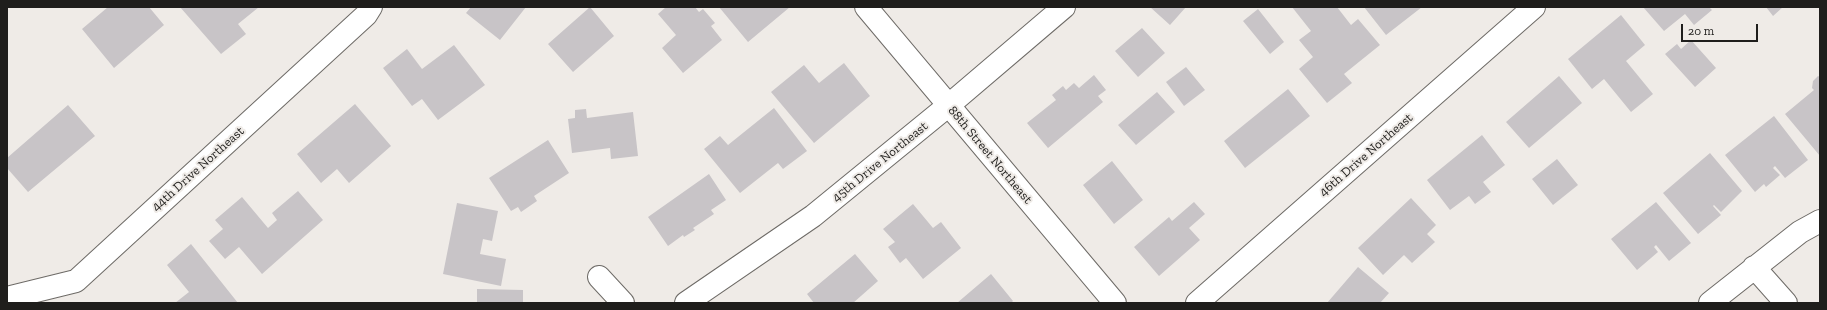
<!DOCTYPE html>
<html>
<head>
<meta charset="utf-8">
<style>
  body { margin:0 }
  #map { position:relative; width:1827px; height:310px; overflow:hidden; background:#efebe7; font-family:"Zilla Slab",serif }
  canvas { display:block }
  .frame { position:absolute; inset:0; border:8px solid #1f1e1c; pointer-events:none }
  .scale { position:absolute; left:1681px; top:24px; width:77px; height:18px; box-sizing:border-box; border:2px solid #1f1e1c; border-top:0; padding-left:5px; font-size:12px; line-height:14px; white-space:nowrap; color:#1f1e1c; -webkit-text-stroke:3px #efebe7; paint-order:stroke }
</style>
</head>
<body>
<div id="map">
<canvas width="1827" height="310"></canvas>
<div class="frame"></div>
<div class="scale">20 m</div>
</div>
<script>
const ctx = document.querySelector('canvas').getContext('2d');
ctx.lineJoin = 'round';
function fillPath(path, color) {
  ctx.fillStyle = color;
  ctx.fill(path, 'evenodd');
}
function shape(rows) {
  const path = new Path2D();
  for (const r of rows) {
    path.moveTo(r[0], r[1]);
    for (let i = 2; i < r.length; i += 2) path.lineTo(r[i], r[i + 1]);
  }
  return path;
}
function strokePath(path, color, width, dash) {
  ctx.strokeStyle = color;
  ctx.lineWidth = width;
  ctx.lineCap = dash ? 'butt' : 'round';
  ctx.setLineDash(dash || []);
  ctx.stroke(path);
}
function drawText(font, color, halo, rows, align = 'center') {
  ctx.font = font + ' "Zilla Slab",serif';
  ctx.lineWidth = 4;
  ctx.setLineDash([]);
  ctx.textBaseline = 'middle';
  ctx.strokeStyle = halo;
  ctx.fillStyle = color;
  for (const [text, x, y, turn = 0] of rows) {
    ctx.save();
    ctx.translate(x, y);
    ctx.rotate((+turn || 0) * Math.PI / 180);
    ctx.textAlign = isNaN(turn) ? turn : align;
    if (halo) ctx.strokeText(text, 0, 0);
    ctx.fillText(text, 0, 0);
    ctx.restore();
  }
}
fillPath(shape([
  [108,7,149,7,164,25,114,68,82,29],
  [180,7,259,7,238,24,246,34,221,54],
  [471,7,526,7,500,40,466,13],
  [590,7,614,36,573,72,548,44],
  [666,7,695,7,699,12,703,9,715,23,711,26,722,40,683,73,662,48,676,35,658,14],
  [719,7,790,7,748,42],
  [1150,7,1186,7,1170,25],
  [1292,7,1337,7,1351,25,1358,19,1380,45,1344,74,1352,83,1327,103,1299,69,1313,57,1299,40,1311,31],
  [1364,7,1422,7,1386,35],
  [1643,7,1709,7,1712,10,1694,25,1685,14,1664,31],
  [1766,7,1783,7,1773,16],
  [1258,9,1284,42,1270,54,1243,21],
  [1621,15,1645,45,1626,61,1653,94,1631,112,1604,79,1592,89,1568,59],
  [1142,28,1165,53,1138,77,1115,51],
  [1691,40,1716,68,1695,87,1665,54,1677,44,1681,49],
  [454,45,485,85,438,120,422,99,412,106,383,68,407,49,422,69],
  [844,63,870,96,814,143,771,92,804,65,819,83],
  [1186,67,1205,90,1184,106,1166,82],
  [1094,75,1106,90,1098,96,1103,102,1048,148,1027,123,1056,100,1052,95,1063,86,1066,90,1074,83,1079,88],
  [1559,76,1582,103,1529,148,1506,122],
  [1818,76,1820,77,1820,156,1785,114,1814,90,1812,88,1813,81],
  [1288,89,1310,116,1245,168,1224,141],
  [1157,92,1175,112,1136,145,1118,125],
  [355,104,391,146,349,183,337,169,321,183,297,154],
  [68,105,95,136,28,192,7,168,7,158],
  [774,108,807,151,783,169,778,163,740,193,704,149,720,136,728,145],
  [586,109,587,118,633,112,638,156,611,159,610,148,572,153,568,119,575,118,575,110],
  [1774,116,1808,160,1785,178,1775,166,1773,168,1780,175,1766,187,1764,184,1755,192,1725,155],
  [1482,135,1505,165,1483,182,1491,192,1475,204,1469,196,1450,210,1427,180],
  [548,140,569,173,534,196,537,201,521,212,518,207,511,211,489,178],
  [1710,153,1742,191,1721,212,1714,205,1713,206,1721,215,1698,234,1663,193],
  [1557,159,1578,185,1553,205,1532,179],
  [1112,161,1143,200,1114,224,1083,185],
  [709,174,726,200,711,210,714,214,693,228,695,230,684,237,683,235,668,246,648,217],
  [298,191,323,220,262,274,239,247,225,259,209,241,223,229,215,220,242,197,268,228,277,220,272,213],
  [1411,198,1436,225,1427,234,1435,242,1412,263,1404,255,1383,275,1358,248],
  [1194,202,1205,214,1189,228,1200,240,1159,276,1134,247,1169,217,1172,221],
  [1656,202,1691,243,1669,261,1656,245,1654,247,1658,252,1637,270,1611,239],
  [457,203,498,211,492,241,483,239,480,254,506,259,501,286,443,274],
  [913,204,933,228,941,222,961,248,923,279,906,258,900,263,888,247,895,242,883,229],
  [191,244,238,303,175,303,189,292,167,265],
  [855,254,878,281,853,303,814,303,807,294],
  [1358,267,1389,293,1380,303,1327,303],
  [991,274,1013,301,1011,303,957,303],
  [477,289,523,290,523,303,477,303]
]), '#c8c4c7');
const street = shape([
  [1754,267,1786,303],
  [599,277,623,303],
  [7,298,76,281,366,15,371,7],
  [686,303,813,216,949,105,1064,7],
  [1197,303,1534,7],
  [1710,303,1800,232,1820,221]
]);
const secondary = shape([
  [866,7,1115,303]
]);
strokePath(street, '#6d6a66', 24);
strokePath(secondary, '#6d6a66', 24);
strokePath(street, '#fff', 22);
strokePath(secondary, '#fff', 22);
drawText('13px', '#1f1e1c', '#efebe7', [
  ["88th Street Northeast",990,155,50],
  ["46th Drive Northeast",1366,155,-41],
  ["45th Drive Northeast",880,162,-39],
  ["44th Drive Northeast",198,169,-42]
]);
</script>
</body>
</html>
